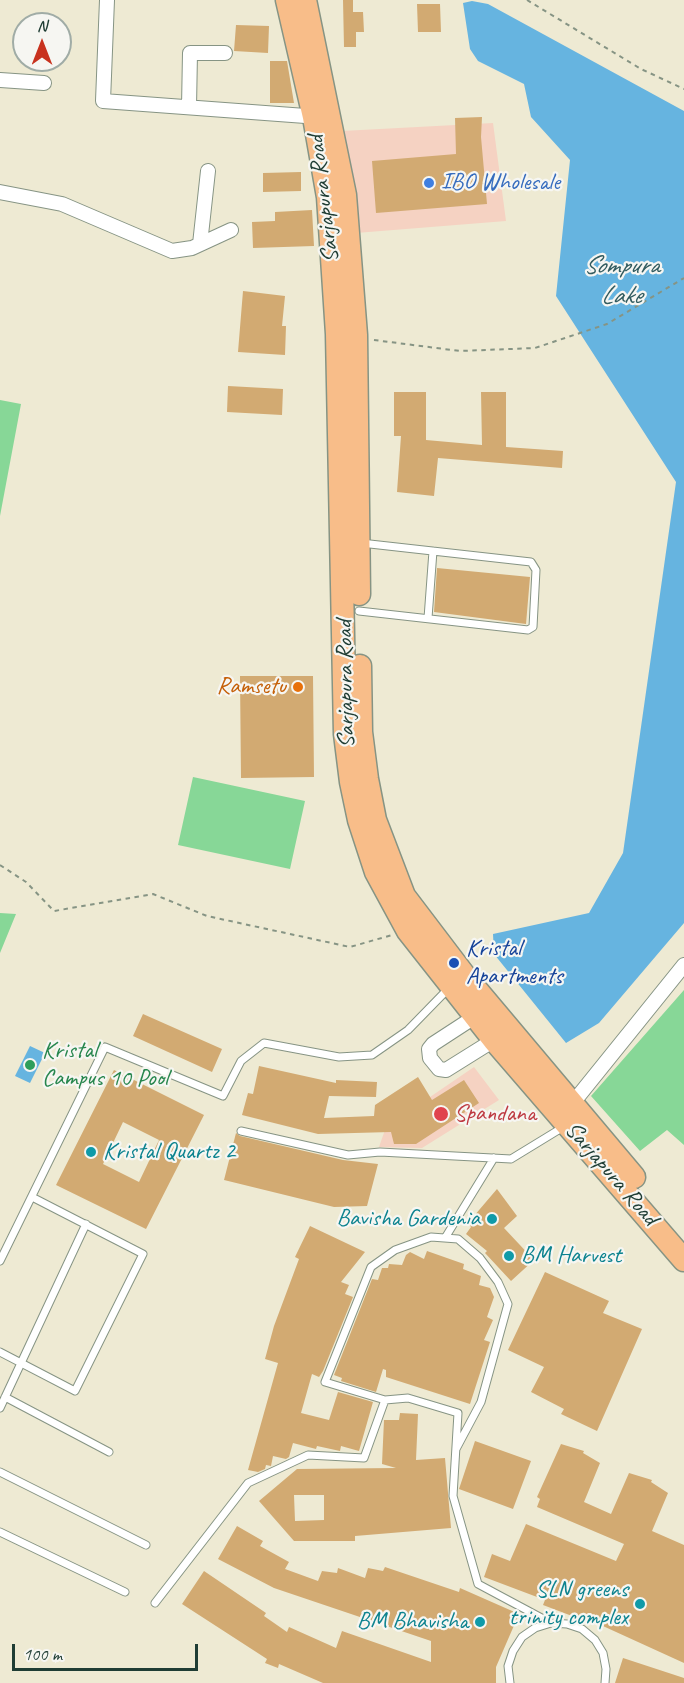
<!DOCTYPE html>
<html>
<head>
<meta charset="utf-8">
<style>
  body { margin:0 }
  #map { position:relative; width:684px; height:1683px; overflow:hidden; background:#eeead3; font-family:Caveat,sans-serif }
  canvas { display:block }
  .north { position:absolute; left:12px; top:12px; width:60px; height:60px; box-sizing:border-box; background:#f6f6f2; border:2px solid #a0aca6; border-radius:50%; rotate:0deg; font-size:16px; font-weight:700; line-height:24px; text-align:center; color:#1f3d34 }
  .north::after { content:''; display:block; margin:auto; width:21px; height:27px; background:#c8321e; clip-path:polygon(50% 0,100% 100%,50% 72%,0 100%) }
  .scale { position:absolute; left:12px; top:1644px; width:186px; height:27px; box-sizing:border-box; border:3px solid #1f3d34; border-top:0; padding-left:8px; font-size:18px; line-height:21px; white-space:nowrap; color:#1f3d34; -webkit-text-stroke:4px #f6f6f2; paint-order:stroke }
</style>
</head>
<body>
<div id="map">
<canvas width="684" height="1683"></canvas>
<div class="north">N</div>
<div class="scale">100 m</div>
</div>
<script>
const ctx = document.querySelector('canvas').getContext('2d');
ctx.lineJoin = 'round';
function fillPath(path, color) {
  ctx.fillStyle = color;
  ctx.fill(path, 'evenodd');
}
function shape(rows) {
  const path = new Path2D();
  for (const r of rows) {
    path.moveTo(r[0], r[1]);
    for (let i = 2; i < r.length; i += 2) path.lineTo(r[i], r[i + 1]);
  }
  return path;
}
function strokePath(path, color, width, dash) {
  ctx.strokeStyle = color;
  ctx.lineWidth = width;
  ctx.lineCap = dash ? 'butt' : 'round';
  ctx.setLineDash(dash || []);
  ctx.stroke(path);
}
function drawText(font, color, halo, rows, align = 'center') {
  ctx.font = font + ' Caveat,sans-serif';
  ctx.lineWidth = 4.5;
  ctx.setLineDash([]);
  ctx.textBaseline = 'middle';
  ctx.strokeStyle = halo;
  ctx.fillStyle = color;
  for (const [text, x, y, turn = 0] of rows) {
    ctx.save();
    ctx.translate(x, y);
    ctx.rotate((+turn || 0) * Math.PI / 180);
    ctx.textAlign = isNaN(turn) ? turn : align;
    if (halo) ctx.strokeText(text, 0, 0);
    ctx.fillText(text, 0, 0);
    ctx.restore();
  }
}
fillPath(shape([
  [493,123,506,221,356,233,342,131],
  [474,1067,499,1100,422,1148,379,1147,386,1127]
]), '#f5d2c2');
fillPath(shape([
  [0,400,21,404,0,516],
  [193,777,305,801,290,869,178,845],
  [0,913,16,914,0,953],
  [684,990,684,1145,667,1130,640,1151,591,1096]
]), '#87d797');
fillPath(shape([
  [472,1,488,4,684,111,684,923,599,1023,566,1043,494,954,493,934,589,913,623,853,676,482,556,296,570,160,531,117,524,84,478,61,470,49,463,3],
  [30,1046,45,1053,30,1083,15,1076]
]), '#66b4e0');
fillPath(shape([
  [343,0,353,0,353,12,363,12,364,32,356,32,356,47,344,47],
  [417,4,440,4,441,32,418,32],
  [236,25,269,26,268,53,234,51],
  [270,61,287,61,294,103,270,103],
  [482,117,481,137,487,204,376,213,372,161,456,154,455,118],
  [301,172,301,191,263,192,263,173],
  [312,210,314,246,253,248,252,222,275,221,275,212],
  [243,291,285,296,282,326,286,326,285,355,238,352],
  [228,386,283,389,282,415,227,412],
  [394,392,426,392,426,440,482,445,481,392,506,392,506,447,563,451,562,468,438,458,434,496,397,492,401,436,394,436],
  [437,568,530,577,526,624,434,612],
  [240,676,313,676,314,777,241,778],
  [143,1014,222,1049,212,1072,133,1036],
  [259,1066,336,1083,336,1080,377,1082,376,1097,329,1096,324,1118,374,1116,375,1105,418,1077,432,1100,464,1080,479,1103,416,1144,394,1144,391,1132,318,1134,242,1115,248,1093,253,1094],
  [114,1070,204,1115,146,1229,56,1185],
  [123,1122,159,1140,139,1182,103,1164],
  [236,1133,240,1136,343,1160,378,1164,367,1206,334,1207,224,1180],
  [497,1189,517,1216,504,1228,534,1260,511,1281,485,1253,487,1251,466,1234,471,1227,468,1223],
  [310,1226,365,1252,341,1282,349,1285,345,1294,353,1297,323,1371,319,1377,312,1374,301,1413,329,1420,338,1392,373,1402,359,1451,341,1446,340,1451,317,1446,316,1449,293,1443,289,1457,286,1459,273,1456,271,1466,266,1465,265,1469,258,1472,248,1470,278,1363,265,1359,274,1326,299,1259,295,1257],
  [427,1251,464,1264,463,1269,481,1276,479,1285,490,1288,494,1297,487,1317,493,1320,484,1340,490,1342,470,1404,386,1377,386,1370,383,1369,376,1392,341,1381,342,1378,334,1375,372,1279,378,1280,382,1268,388,1268,389,1264,402,1265,406,1255,410,1252,424,1259],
  [545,1272,609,1301,603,1313,642,1329,597,1431,561,1414,564,1409,531,1392,544,1367,508,1350],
  [400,1413,418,1414,416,1460,445,1458,451,1528,355,1536,355,1541,294,1541,259,1501,297,1469,396,1468,382,1464,384,1420,399,1420],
  [294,1495,324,1495,324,1520,295,1521],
  [475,1441,531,1461,513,1509,459,1489],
  [561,1444,584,1451,583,1453,600,1463,584,1502,611,1514,629,1473,652,1480,651,1482,668,1493,652,1531,684,1545,684,1663,581,1616,580,1619,543,1605,545,1600,484,1577,492,1554,510,1561,526,1524,616,1561,624,1544,537,1507,540,1499,537,1497],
  [237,1526,263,1541,260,1546,289,1562,285,1569,318,1581,322,1571,337,1573,338,1568,365,1578,368,1568,383,1571,385,1567,459,1592,460,1588,519,1614,496,1667,496,1683,323,1683,279,1664,278,1668,265,1663,267,1659,182,1604,204,1571,266,1613,264,1616,287,1632,289,1627,336,1648,342,1631,431,1662,431,1641,274,1588,218,1559],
  [623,1658,684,1678,684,1683,615,1683]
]), '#d2aa72');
const lane = shape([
  [359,611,528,630,533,627,536,570,531,562,361,543],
  [428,618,433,551],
  [241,1131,348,1155,380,1152,511,1159,565,1126],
  [445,1238,494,1158],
  [0,1261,105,1047,223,1096,241,1061,264,1043,339,1057,372,1055,408,1030,448,989],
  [0,1352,75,1391,143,1254,32,1197],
  [5,1397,109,1452],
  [0,1408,86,1224],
  [456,1449,481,1402,508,1304,498,1282,480,1258,458,1239,431,1237,395,1250,371,1267,325,1382,385,1400,408,1398,458,1413,453,1496,478,1584,551,1623],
  [0,1472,146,1545],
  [0,1532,125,1592],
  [155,1603,248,1483,308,1455,364,1458,385,1400],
  [510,1683,508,1666,513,1651,522,1637,535,1628,551,1623,567,1624,582,1629,595,1640,603,1653,606,1669,605,1683]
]);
const street = shape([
  [107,0,103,101,319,117],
  [0,80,44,83],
  [189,107,190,53,225,53],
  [0,192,62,204,172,251,192,248,231,230],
  [200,244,208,171],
  [476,1016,433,1044,429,1049,430,1058,439,1069,446,1070,494,1040],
  [572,1104,684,965]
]);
const primary = shape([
  [287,0,314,117,328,197,337,334,345,734,351,782,359,820,376,872,408,931,494,1040,684,1260],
  [305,0,345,195,356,335,359,594],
  [360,666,361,732,367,779,375,820,404,896,464,975,634,1177]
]);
strokePath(lane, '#869484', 9);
strokePath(street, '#869484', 16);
strokePath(primary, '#869484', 25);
strokePath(shape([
  [527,0,641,69,684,89],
  [374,340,460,351,535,348,607,324,684,278],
  [0,865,26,882,54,911,153,894,207,916,350,947,392,935]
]), '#869484', 2, [4.5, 4.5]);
strokePath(lane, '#fff', 7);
strokePath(street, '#fff', 14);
strokePath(primary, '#f8bd89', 22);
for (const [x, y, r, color] of [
  [429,183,6,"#3f7fe0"],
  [298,687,6,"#e8710a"],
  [454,963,6,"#1a4fb4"],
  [30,1065,6,"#2e9e5b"],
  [441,1114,8,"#e0444e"],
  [91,1152,6,"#0f9aa8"],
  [492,1219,6,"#0f9aa8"],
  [509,1256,6,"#0f9aa8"],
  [640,1604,6,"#0f9aa8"],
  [480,1622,6,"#0f9aa8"]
]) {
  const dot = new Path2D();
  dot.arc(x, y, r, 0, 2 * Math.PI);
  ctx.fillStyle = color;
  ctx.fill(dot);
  strokePath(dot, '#f6f6f2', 2);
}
drawText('24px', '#366cbe', '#f6f6f2', [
  ["IBO Wholesale",441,183]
], 'left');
drawText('24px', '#1f3d34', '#f6f6f2', [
  ["Sarjapura Road",324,199,-97],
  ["Sarjapura Road",346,684,-91],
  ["Sarjapura Road",611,1174,49]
]);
drawText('24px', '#c56008', '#f6f6f2', [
  ["Ramsetu",286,687]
], 'right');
drawText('24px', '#164399', '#f6f6f2', [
  ["Kristal",466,949],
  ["Apartments",466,977]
], 'left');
drawText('24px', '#27864d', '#f6f6f2', [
  ["Kristal",42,1051],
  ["Campus 10 Pool",42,1079]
], 'left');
drawText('24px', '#be3a42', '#f6f6f2', [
  ["Spandana",454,1114]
], 'left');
drawText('24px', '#0d838f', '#f6f6f2', [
  ["Kristal Quartz 2",103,1152,"left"],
  ["Bavisha Gardenia",480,1219],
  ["BM Harvest",521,1256,"left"],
  ["SLN greens",628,1590],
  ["trinity complex",628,1618],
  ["BM Bhavisha",468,1622]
], 'right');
drawText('italic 26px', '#315b5f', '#f6f6f2', [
  ["Sompura",621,266],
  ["Lake",621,296]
]);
</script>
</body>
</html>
